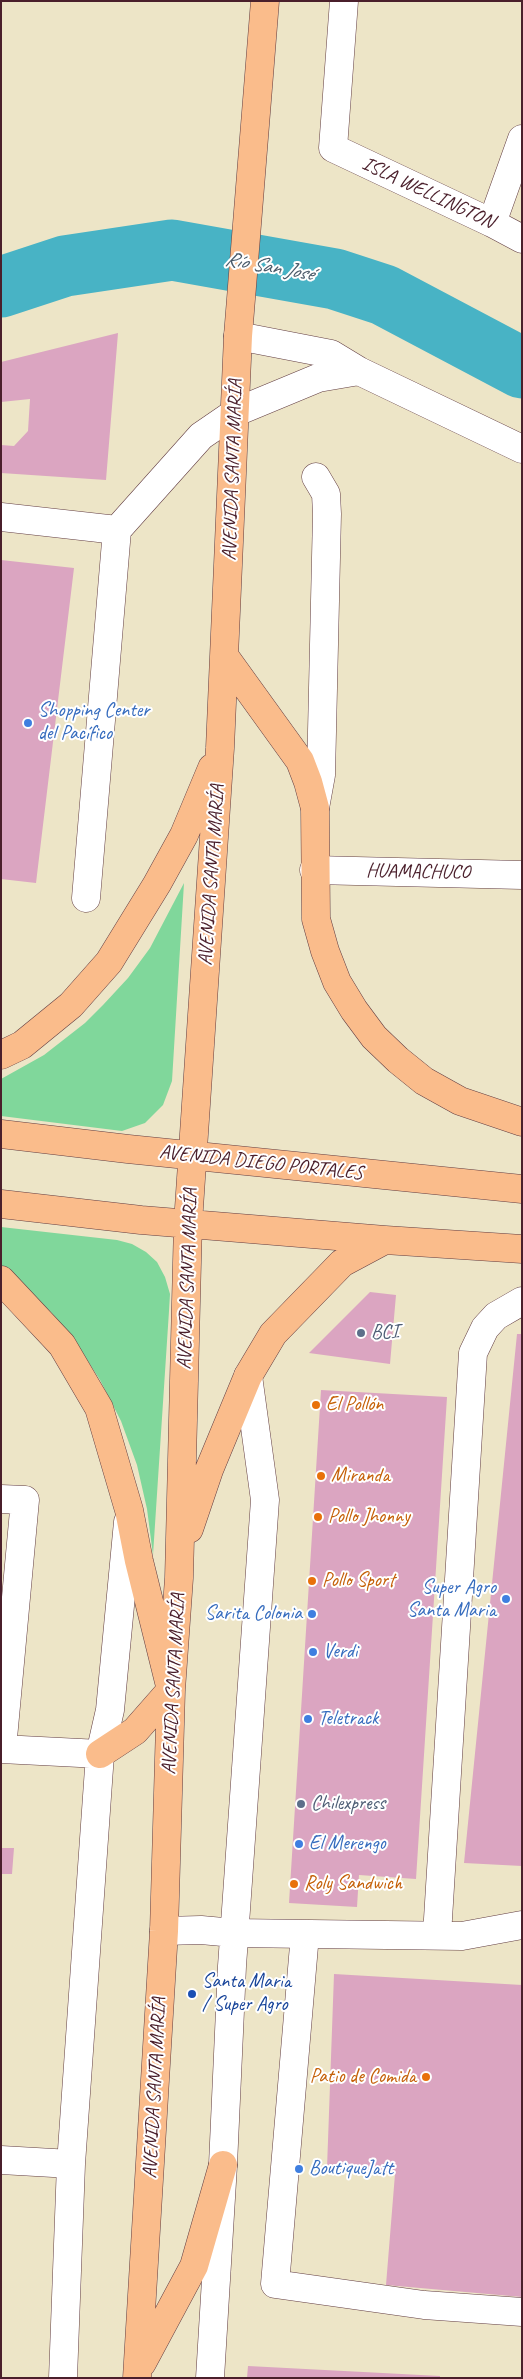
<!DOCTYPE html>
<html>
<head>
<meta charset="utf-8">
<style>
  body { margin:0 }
  #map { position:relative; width:523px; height:2379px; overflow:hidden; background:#ede5c7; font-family:Caveat,sans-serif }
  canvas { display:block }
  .frame { position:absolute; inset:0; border:2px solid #4a1f2b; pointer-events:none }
</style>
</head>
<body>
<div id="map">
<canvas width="523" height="2379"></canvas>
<div class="frame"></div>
</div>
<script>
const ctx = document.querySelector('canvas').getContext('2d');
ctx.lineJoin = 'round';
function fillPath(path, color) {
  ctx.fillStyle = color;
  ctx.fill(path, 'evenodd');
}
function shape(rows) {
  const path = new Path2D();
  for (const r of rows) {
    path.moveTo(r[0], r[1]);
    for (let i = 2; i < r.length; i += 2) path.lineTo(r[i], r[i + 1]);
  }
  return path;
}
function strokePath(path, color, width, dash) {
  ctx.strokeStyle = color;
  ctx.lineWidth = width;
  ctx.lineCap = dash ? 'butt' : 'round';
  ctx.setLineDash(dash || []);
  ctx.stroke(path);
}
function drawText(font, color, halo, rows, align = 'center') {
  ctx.font = font + ' Caveat,sans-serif';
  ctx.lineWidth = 4;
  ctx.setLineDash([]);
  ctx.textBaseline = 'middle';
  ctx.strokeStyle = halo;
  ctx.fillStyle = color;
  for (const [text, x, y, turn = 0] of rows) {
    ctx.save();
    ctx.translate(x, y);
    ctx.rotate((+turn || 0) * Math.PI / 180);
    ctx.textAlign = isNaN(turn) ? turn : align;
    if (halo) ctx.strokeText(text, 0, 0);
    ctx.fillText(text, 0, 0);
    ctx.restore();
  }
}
fillPath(shape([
  [184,883,172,1081,163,1105,145,1123,122,1131,1,1116,1,1079,44,1055,85,1023,103,1005,128,978,150,948],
  [1,1227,117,1240,132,1244,146,1252,157,1262,165,1277,170,1294,169,1311,153,1555,147,1509,137,1465,121,1421,100,1380,75,1341,51,1312,1,1265]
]), '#80d79b');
strokePath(shape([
  [1,287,65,266,172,250,335,279,384,295,522,368]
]), '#48b3c5', 61);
fillPath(shape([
  [118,333,106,480,1,473,1,445,14,446,28,431,30,399,1,402,1,362],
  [1,560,74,568,36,883,1,879],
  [370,1292,396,1295,390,1364,309,1353],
  [517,1334,522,1334,522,1866,464,1863],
  [321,1390,447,1397,416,1879,359,1875,357,1907,289,1903],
  [1,1848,14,1848,12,1874,1,1874],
  [334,1974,522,1985,522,2297,386,2285,395,2174,327,2168],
  [248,2366,440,2376,440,2378,247,2378]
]), '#dba5c1');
const minor = shape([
  [344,1,333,148,492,223,522,239],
  [492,223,522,139],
  [238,336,331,354,359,371,522,449],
  [1,517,117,530],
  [117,530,201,436,236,412,318,378,359,371],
  [315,808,321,775,327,514,326,494,316,477],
  [314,870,522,875],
  [86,898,117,530],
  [1,1499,25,1500,2,1749],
  [1,1749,100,1754],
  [164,1931,201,1930,234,1933,462,1936,522,1925],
  [305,1934,275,2284,424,2305,522,2312],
  [437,1935,473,1353,485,1328,496,1316,522,1301],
  [1,2160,71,2164],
  [63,2378,71,2164,100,1754,110,1710,128,1522],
  [210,2378,223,2165,232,1966,265,1500,248,1376]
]);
const major = shape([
  [225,657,300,761,308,782,315,808,316,919,325,951,337,982,354,1010,374,1037,398,1060,424,1081,460,1101,522,1122],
  [1,1055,22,1045,71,1005,109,962,157,884,184,835,212,768],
  [1,1134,128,1149,522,1189],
  [1,1204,141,1220,385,1240,522,1249],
  [1,1280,62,1345,99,1408,129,1510,139,1561,171,1690,135,1731,100,1754],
  [189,1529,209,1470,248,1376,273,1334,342,1263,385,1240],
  [142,2363,194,2266,223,2165],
  [137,2378,164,1931,171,1690,179,1578,188,1223,220,748,238,336,265,1]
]);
strokePath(minor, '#623d42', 29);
strokePath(major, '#623d42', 29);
strokePath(minor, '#fff', 28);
strokePath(major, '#fabc8b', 28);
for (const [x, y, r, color] of [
  [28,723,5,"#3f7fe0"],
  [361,1333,5,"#5c6f8a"],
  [316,1405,5,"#e8710a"],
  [321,1476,5,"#e8710a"],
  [318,1517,5,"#e8710a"],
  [312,1581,5,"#e8710a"],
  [506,1599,5,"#3f7fe0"],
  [312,1614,5,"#3f7fe0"],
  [313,1652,5,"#3f7fe0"],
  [308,1719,5,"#3f7fe0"],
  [301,1804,5,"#5c6f8a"],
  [299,1844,5,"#3f7fe0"],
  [294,1884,5,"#e8710a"],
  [192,1994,5,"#1a4fb4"],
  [426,2077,5,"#e8710a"],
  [299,2169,5,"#3f7fe0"]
]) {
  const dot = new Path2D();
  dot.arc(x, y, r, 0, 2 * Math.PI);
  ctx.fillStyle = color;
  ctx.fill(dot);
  strokePath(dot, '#fff', 2);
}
drawText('20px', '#4a1f2b', '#fff', [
  ["ISLA WELLINGTON",428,193,25],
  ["AVENIDA SANTA MARÍA",233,470,-88],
  ["HUAMACHUCO",418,872,1],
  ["AVENIDA SANTA MARÍA",212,875,-86],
  ["AVENIDA DIEGO PORTALES",261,1163,6],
  ["AVENIDA SANTA MARÍA",188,1279,-88],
  ["AVENIDA SANTA MARÍA",174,1684,-87],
  ["AVENIDA SANTA MARÍA",155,2088,-87]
]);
drawText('20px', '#366cbe', '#fff', [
  ["Shopping Center",38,711],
  ["del Pacífico",38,734],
  ["Super Agro",496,1588,"right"],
  ["Santa Maria",496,1611,"right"],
  ["Sarita Colonia",302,1614,"right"],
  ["Verdi",323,1652],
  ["Teletrack",318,1719],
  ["El Merengo",309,1844],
  ["BoutiqueJatt",309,2169]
], 'left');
drawText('20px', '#4e5e75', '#fff', [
  ["BCI",371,1333],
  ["Chilexpress",311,1804]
], 'left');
drawText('20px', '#c56008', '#fff', [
  ["El Pollón",326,1405],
  ["Miranda",331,1476],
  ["Pollo Jhonny",328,1517],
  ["Pollo Sport",322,1581],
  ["Roly Sandwich",304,1884],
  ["Patio de Comida",416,2077,"right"]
], 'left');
drawText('20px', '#164399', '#fff', [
  ["Santa Maria",202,1982],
  ["/ Super Agro",202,2005]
], 'left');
drawText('italic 21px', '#495a69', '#fff', [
  ["Río San José",269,267,10]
]);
</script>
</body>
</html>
